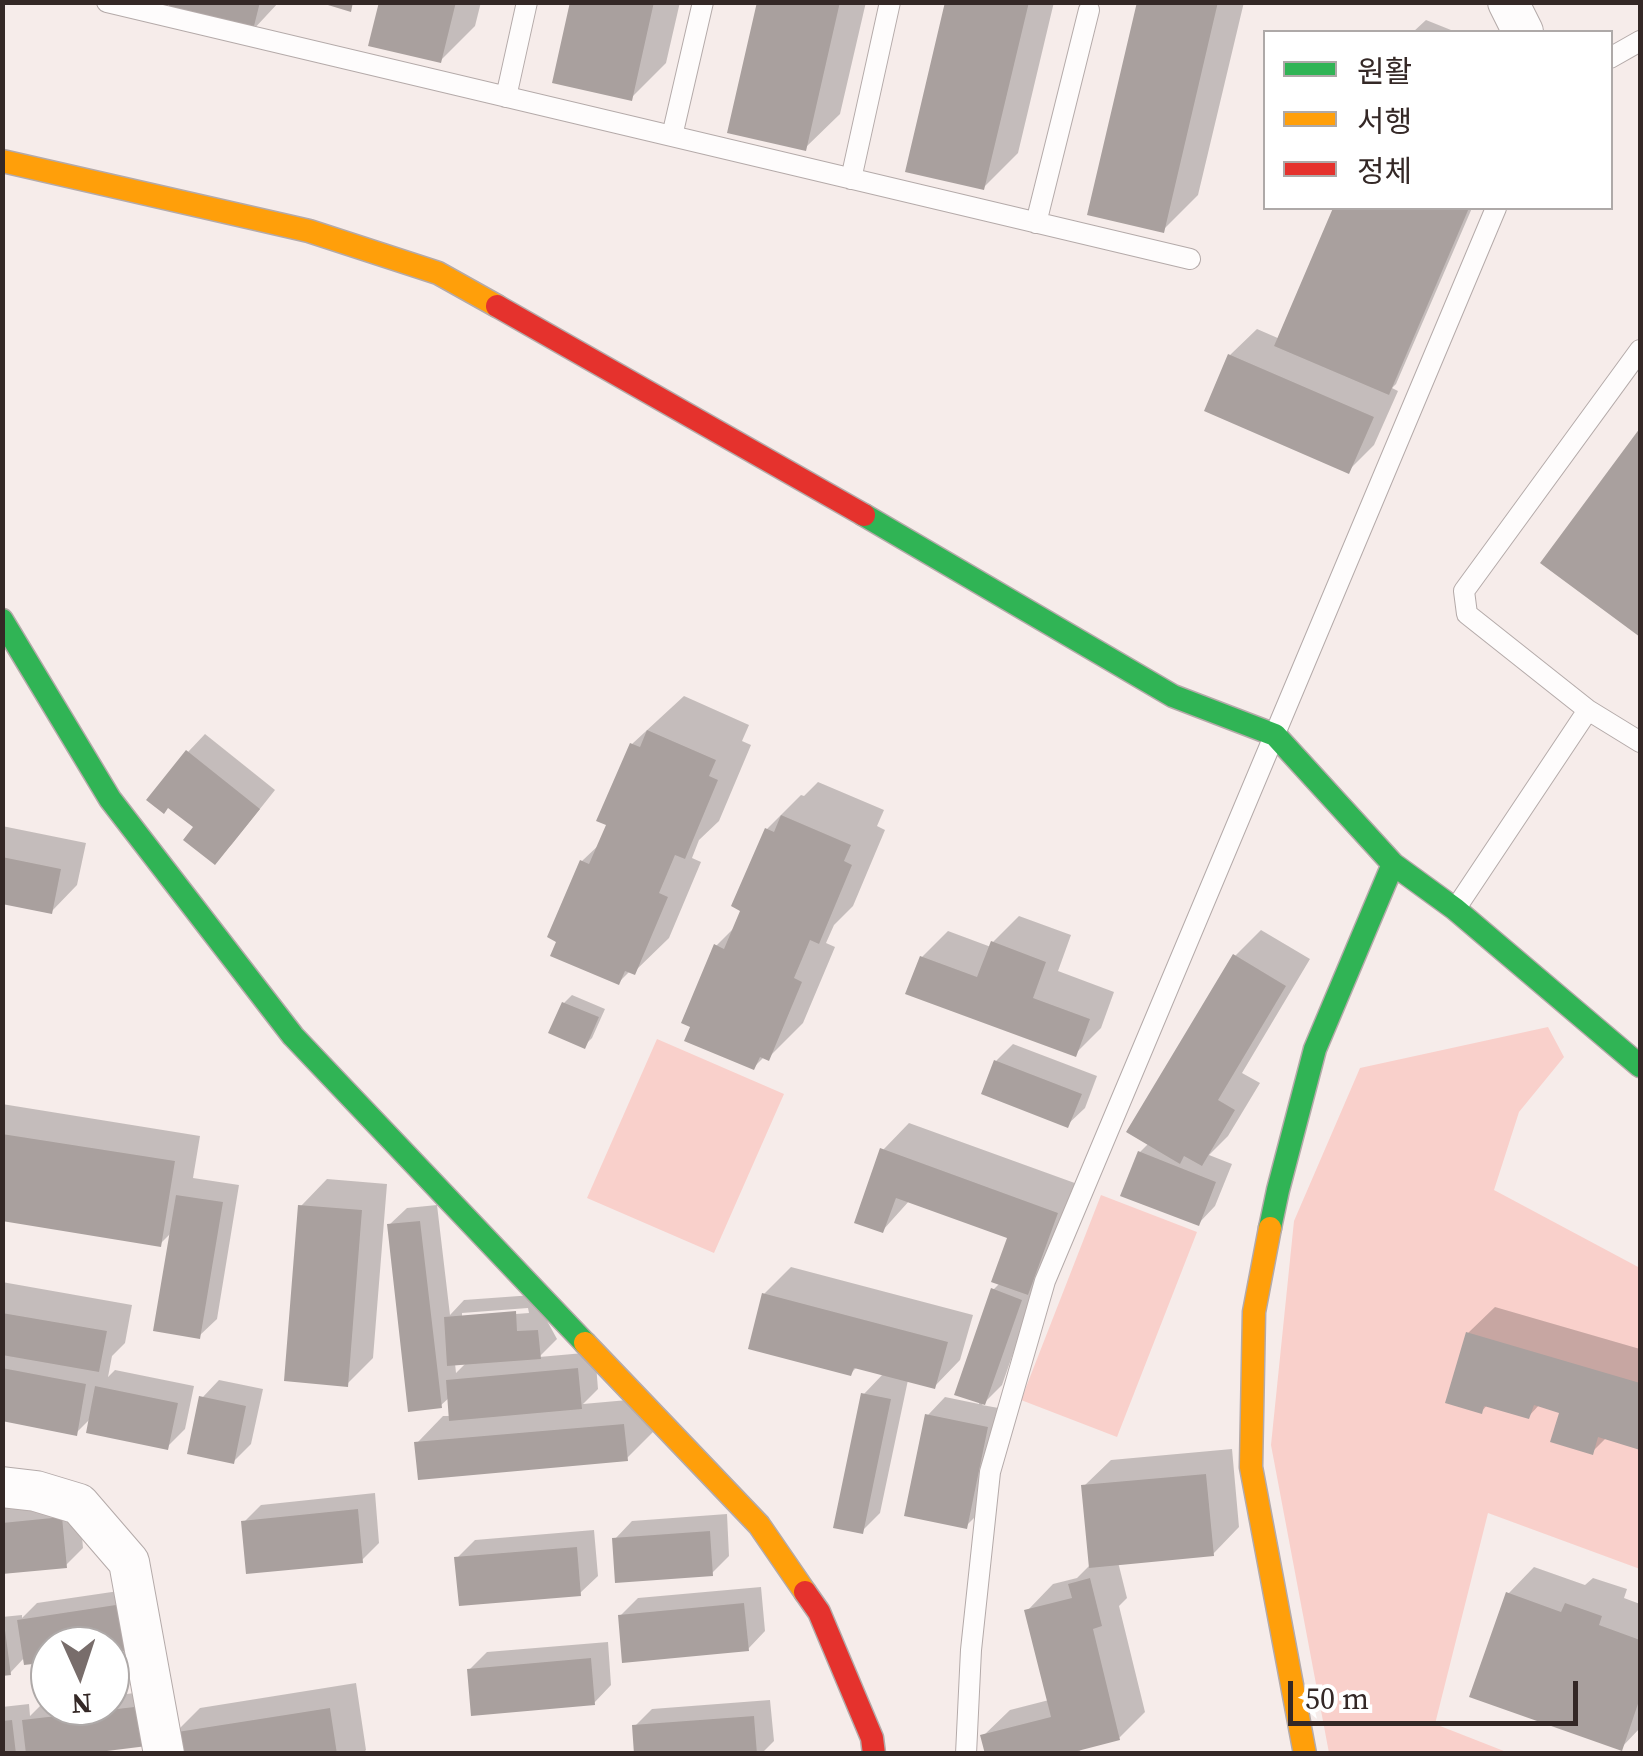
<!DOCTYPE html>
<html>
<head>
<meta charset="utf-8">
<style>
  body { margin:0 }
  #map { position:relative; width:1643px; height:1756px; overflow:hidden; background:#f6ecea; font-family:"Source Serif 4","Noto Sans KR",serif }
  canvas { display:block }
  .frame { position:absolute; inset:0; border:5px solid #342826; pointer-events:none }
  .legend { position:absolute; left:1263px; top:30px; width:350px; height:180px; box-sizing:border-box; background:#fff; border:2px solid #aea9a8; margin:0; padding:12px 18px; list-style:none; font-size:30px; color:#342826 }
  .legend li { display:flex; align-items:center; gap:20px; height:50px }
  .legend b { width:50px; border:2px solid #aea9a8 }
  .north { position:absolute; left:30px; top:1626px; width:100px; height:100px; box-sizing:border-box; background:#fff; border:2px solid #aea9a8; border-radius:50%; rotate:177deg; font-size:28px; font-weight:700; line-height:40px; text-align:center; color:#342826 }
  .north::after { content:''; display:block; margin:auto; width:35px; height:45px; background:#786d6b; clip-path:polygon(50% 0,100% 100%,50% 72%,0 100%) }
  .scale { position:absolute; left:1288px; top:1681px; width:290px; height:45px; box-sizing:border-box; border:5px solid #342826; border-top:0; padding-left:12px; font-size:30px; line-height:35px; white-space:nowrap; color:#342826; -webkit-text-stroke:8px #fff; paint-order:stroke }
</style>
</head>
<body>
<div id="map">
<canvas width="1643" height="1756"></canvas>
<div class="frame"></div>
<ul class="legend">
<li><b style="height:12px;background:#30b455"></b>원활</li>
<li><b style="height:12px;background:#ff9f0a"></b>서행</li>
<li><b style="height:12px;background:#e5322d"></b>정체</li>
</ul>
<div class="north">N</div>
<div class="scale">50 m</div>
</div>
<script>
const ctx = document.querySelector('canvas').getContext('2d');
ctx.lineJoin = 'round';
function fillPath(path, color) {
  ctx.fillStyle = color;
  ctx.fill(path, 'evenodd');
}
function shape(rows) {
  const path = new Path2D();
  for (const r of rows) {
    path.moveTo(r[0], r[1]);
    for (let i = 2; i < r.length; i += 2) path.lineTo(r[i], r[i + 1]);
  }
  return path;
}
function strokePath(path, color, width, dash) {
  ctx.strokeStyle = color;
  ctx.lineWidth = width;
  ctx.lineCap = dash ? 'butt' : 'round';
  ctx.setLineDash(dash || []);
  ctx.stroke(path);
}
fillPath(shape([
  [1548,1027,1564,1057,1519,1112,1494,1190,1640,1268,1640,1569,1488,1513,1435,1724,1509,1753,1329,1753,1271,1445,1294,1221,1360,1068],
  [657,1039,784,1094,714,1253,587,1198],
  [1101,1195,1197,1232,1117,1437,1021,1400]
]), '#f9d0cb');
fillPath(shape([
  [172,2,279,2,252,31],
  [381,2,481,2,475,26,441,60],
  [573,2,680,2,666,63,631,98],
  [760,2,866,2,840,114,805,148],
  [947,2,1054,2,1018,153,984,187],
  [1140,2,1244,2,1198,195,1163,230],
  [1426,20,1456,32,1413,32],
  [1335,208,1472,208,1396,384,1392,388,1398,391,1374,445,1348,471,1230,355,1257,329,1280,339],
  [1640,433,1640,634,1544,562],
  [684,696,749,725,742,741,751,745,719,821,699,840,692,858,701,862,669,938,634,972,630,971,619,982,550,936,582,861,602,842,632,744],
  [205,734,275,790,232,844,214,862,196,827,188,752],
  [818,782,884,810,877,826,885,830,853,906,834,925,826,943,835,947,803,1023,768,1058,765,1056,753,1068,716,946,737,925,767,829,801,795,804,796],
  [2,826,86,843,77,885,51,912,2,902],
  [1019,916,1071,935,1058,971,1114,992,1101,1028,1075,1054,922,957,948,931,991,947,993,942],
  [1261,930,1310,959,1242,1073,1260,1083,1228,1136,1209,1155,1232,1164,1215,1206,1198,1224,1140,1152,1149,1143,1235,956],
  [572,995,605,1009,592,1038,584,1046,564,1003],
  [1013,1044,1097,1076,1085,1108,1067,1125,996,1061],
  [2,1104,200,1136,193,1178,239,1185,217,1319,199,1336,172,1232,160,1244,2,1218],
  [909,1123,1083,1186,1038,1282,1002,1385,982,1405,1004,1409,983,1509,966,1526,928,1415,945,1397,979,1404,993,1290,1000,1283,1010,1236,910,1200,883,1230,883,1150],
  [327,1179,387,1184,373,1358,347,1384,301,1206],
  [437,1205,450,1315,464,1300,533,1295,557,1339,539,1357,595,1352,598,1389,583,1404,650,1398,653,1432,627,1458,417,1443,443,1416,451,1416,450,1397,440,1406,389,1225,407,1208],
  [528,1308,529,1313,462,1318,462,1313],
  [467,1362,456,1373,455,1363],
  [791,1267,973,1315,960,1360,934,1387,908,1380,880,1513,862,1531,864,1394,884,1373,858,1366,850,1374,764,1294],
  [2,1282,132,1305,125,1343,112,1356,108,1377,115,1370,194,1386,185,1429,167,1447,91,1418,76,1433,2,1419],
  [1495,1307,1640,1349,1640,1447,1607,1437,1592,1452,1562,1411,1540,1404,1529,1416,1488,1404,1482,1411,1468,1333],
  [219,1380,263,1389,251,1444,234,1461,202,1398],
  [1232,1449,1239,1527,1213,1554,1118,1562,1127,1598,1119,1606,1145,1712,1119,1738,1079,1748,1081,1754,988,1754,983,1736,1010,1710,1049,1700,1027,1611,1053,1584,1077,1578,1091,1564,1084,1486,1111,1460],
  [375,1493,379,1543,362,1560,244,1522,261,1505],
  [79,1501,83,1548,66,1565,2,1571,2,1508],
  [727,1514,729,1556,712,1573,615,1539,632,1521],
  [594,1530,598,1576,580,1593,457,1558,475,1540],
  [1534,1567,1585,1585,1593,1578,1627,1589,1624,1598,1640,1604,1640,1728,1621,1748,1508,1594],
  [146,1587,110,1650,110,1646,50,1646,50,1659,25,1657,10,1673,2,1674,2,1617,22,1615,22,1618,37,1603],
  [761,1587,765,1631,748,1649,620,1616,638,1598],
  [608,1642,611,1685,594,1703,469,1670,487,1652],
  [356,1683,366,1750,362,1754,177,1754,174,1734,200,1708],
  [159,1690,164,1726,62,1754,2,1754,2,1707,29,1704,30,1716,42,1704,50,1703,50,1706,110,1706,110,1696],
  [770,1700,774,1741,761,1754,637,1754,635,1726,652,1709]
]), '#0003');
fillPath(shape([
  [170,2,260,2,252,34,167,14],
  [318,2,353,2,351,12],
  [379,2,456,2,441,63,368,46],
  [570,2,654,2,632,101,552,83],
  [757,2,840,2,806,151,727,133],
  [945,2,1029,2,984,190,905,172],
  [1137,2,1218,2,1164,233,1087,215],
  [1333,208,1469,208,1389,395,1274,346],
  [1228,354,1374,417,1349,474,1204,411],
  [1640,428,1640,637,1540,563],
  [647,730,716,760,709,776,718,780,685,859,675,855,659,893,668,897,635,975,625,971,619,985,550,956,556,942,547,937,580,860,589,864,606,825,596,821,630,743,640,747],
  [186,750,260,809,215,865,183,840,193,827,168,808,164,814,146,800],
  [781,815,851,845,844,861,852,865,819,944,810,940,794,978,802,982,769,1061,760,1057,754,1070,684,1041,690,1027,681,1023,714,944,724,949,740,911,731,906,765,828,774,832],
  [2,857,61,869,52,914,2,904],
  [991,941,1046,962,1033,998,1090,1019,1076,1057,905,994,920,956,977,977],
  [1233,954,1286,986,1218,1100,1235,1110,1202,1166,1184,1156,1180,1164,1126,1132],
  [562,1002,599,1017,585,1049,548,1033],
  [994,1060,1082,1094,1068,1128,981,1094],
  [2,1134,175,1161,161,1247,2,1221],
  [880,1148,1058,1213,1028,1295,991,1282,1007,1238,896,1198,883,1233,854,1223],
  [1138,1151,1216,1182,1199,1226,1120,1196],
  [176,1195,223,1202,200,1339,153,1331],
  [298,1205,362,1210,348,1387,284,1381],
  [420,1221,442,1408,408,1412,387,1224],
  [991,1288,1022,1300,985,1405,954,1395],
  [762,1293,948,1342,935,1389,854,1368,851,1376,748,1349],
  [516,1311,517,1331,538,1330,541,1359,447,1366,444,1317],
  [2,1313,107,1331,99,1372,2,1355],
  [1466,1332,1640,1383,1640,1450,1598,1437,1593,1455,1550,1442,1559,1413,1534,1405,1529,1419,1484,1406,1482,1414,1445,1403],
  [2,1368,86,1384,77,1436,2,1421],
  [578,1368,582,1409,449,1421,446,1380],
  [95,1386,178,1403,168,1450,86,1433],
  [861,1393,891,1399,863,1534,833,1528],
  [199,1396,246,1406,234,1464,187,1454],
  [925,1414,988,1427,967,1529,904,1516],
  [624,1424,628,1461,418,1480,414,1442],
  [1206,1474,1214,1556,1089,1568,1081,1485],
  [358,1509,363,1563,246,1574,241,1521],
  [62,1517,67,1568,2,1574,2,1523],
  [710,1531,713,1576,615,1583,612,1538],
  [577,1547,581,1596,459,1606,454,1557],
  [1090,1578,1102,1626,1093,1629,1120,1740,1066,1754,985,1754,980,1735,1051,1717,1024,1610,1072,1598,1068,1584],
  [1506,1592,1561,1612,1565,1603,1602,1616,1599,1625,1640,1640,1640,1698,1622,1751,1469,1697],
  [129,1603,136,1649,110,1653,110,1646,50,1646,50,1662,24,1665,17,1620],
  [744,1603,749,1651,622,1663,618,1615],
  [2,1630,5,1630,11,1675,2,1676],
  [591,1658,595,1705,471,1716,467,1669],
  [143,1706,147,1746,83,1754,26,1754,22,1720],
  [330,1708,337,1754,174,1754,171,1733],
  [754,1716,757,1754,634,1754,632,1725],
  [12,1720,16,1754,2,1754,2,1721]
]), '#a9a09e');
const lane = shape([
  [107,2,1190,259],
  [1610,58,1640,41],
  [506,97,527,2],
  [672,136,703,2],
  [851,179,890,2],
  [1036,223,1089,10],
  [1588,710,1640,742],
  [1456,908,1588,710,1467,614,1464,591,1640,350],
  [966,1754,971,1650,990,1472,1045,1281,1496,208]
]);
const street = shape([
  [1508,2,1523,32],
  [2,1487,36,1491,79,1504,129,1562,164,1754]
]);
const fast = shape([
  [864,515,1173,696,1275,735,1393,864,1455,909,1640,1066],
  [2,620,110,799,293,1036,585,1343],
  [1270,1228,1278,1190,1315,1049,1393,864]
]);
const slow = shape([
  [2,161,309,231,438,273,497,306],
  [1270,1228,1254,1312,1251,1467,1305,1754],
  [585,1343,759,1525,805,1592]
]);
const jam = shape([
  [497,306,864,515],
  [805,1592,819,1612,872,1738,874,1754]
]);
strokePath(lane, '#b4aaa9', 22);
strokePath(street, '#b4aaa9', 42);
strokePath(fast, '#b4aaa9', 25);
strokePath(slow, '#b4aaa9', 25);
strokePath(jam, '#b4aaa9', 25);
strokePath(lane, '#fefcfc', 20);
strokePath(street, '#fefcfc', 40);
strokePath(fast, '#30b455', 22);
strokePath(slow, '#ff9f0a', 22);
strokePath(jam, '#e5322d', 22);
</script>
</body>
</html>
